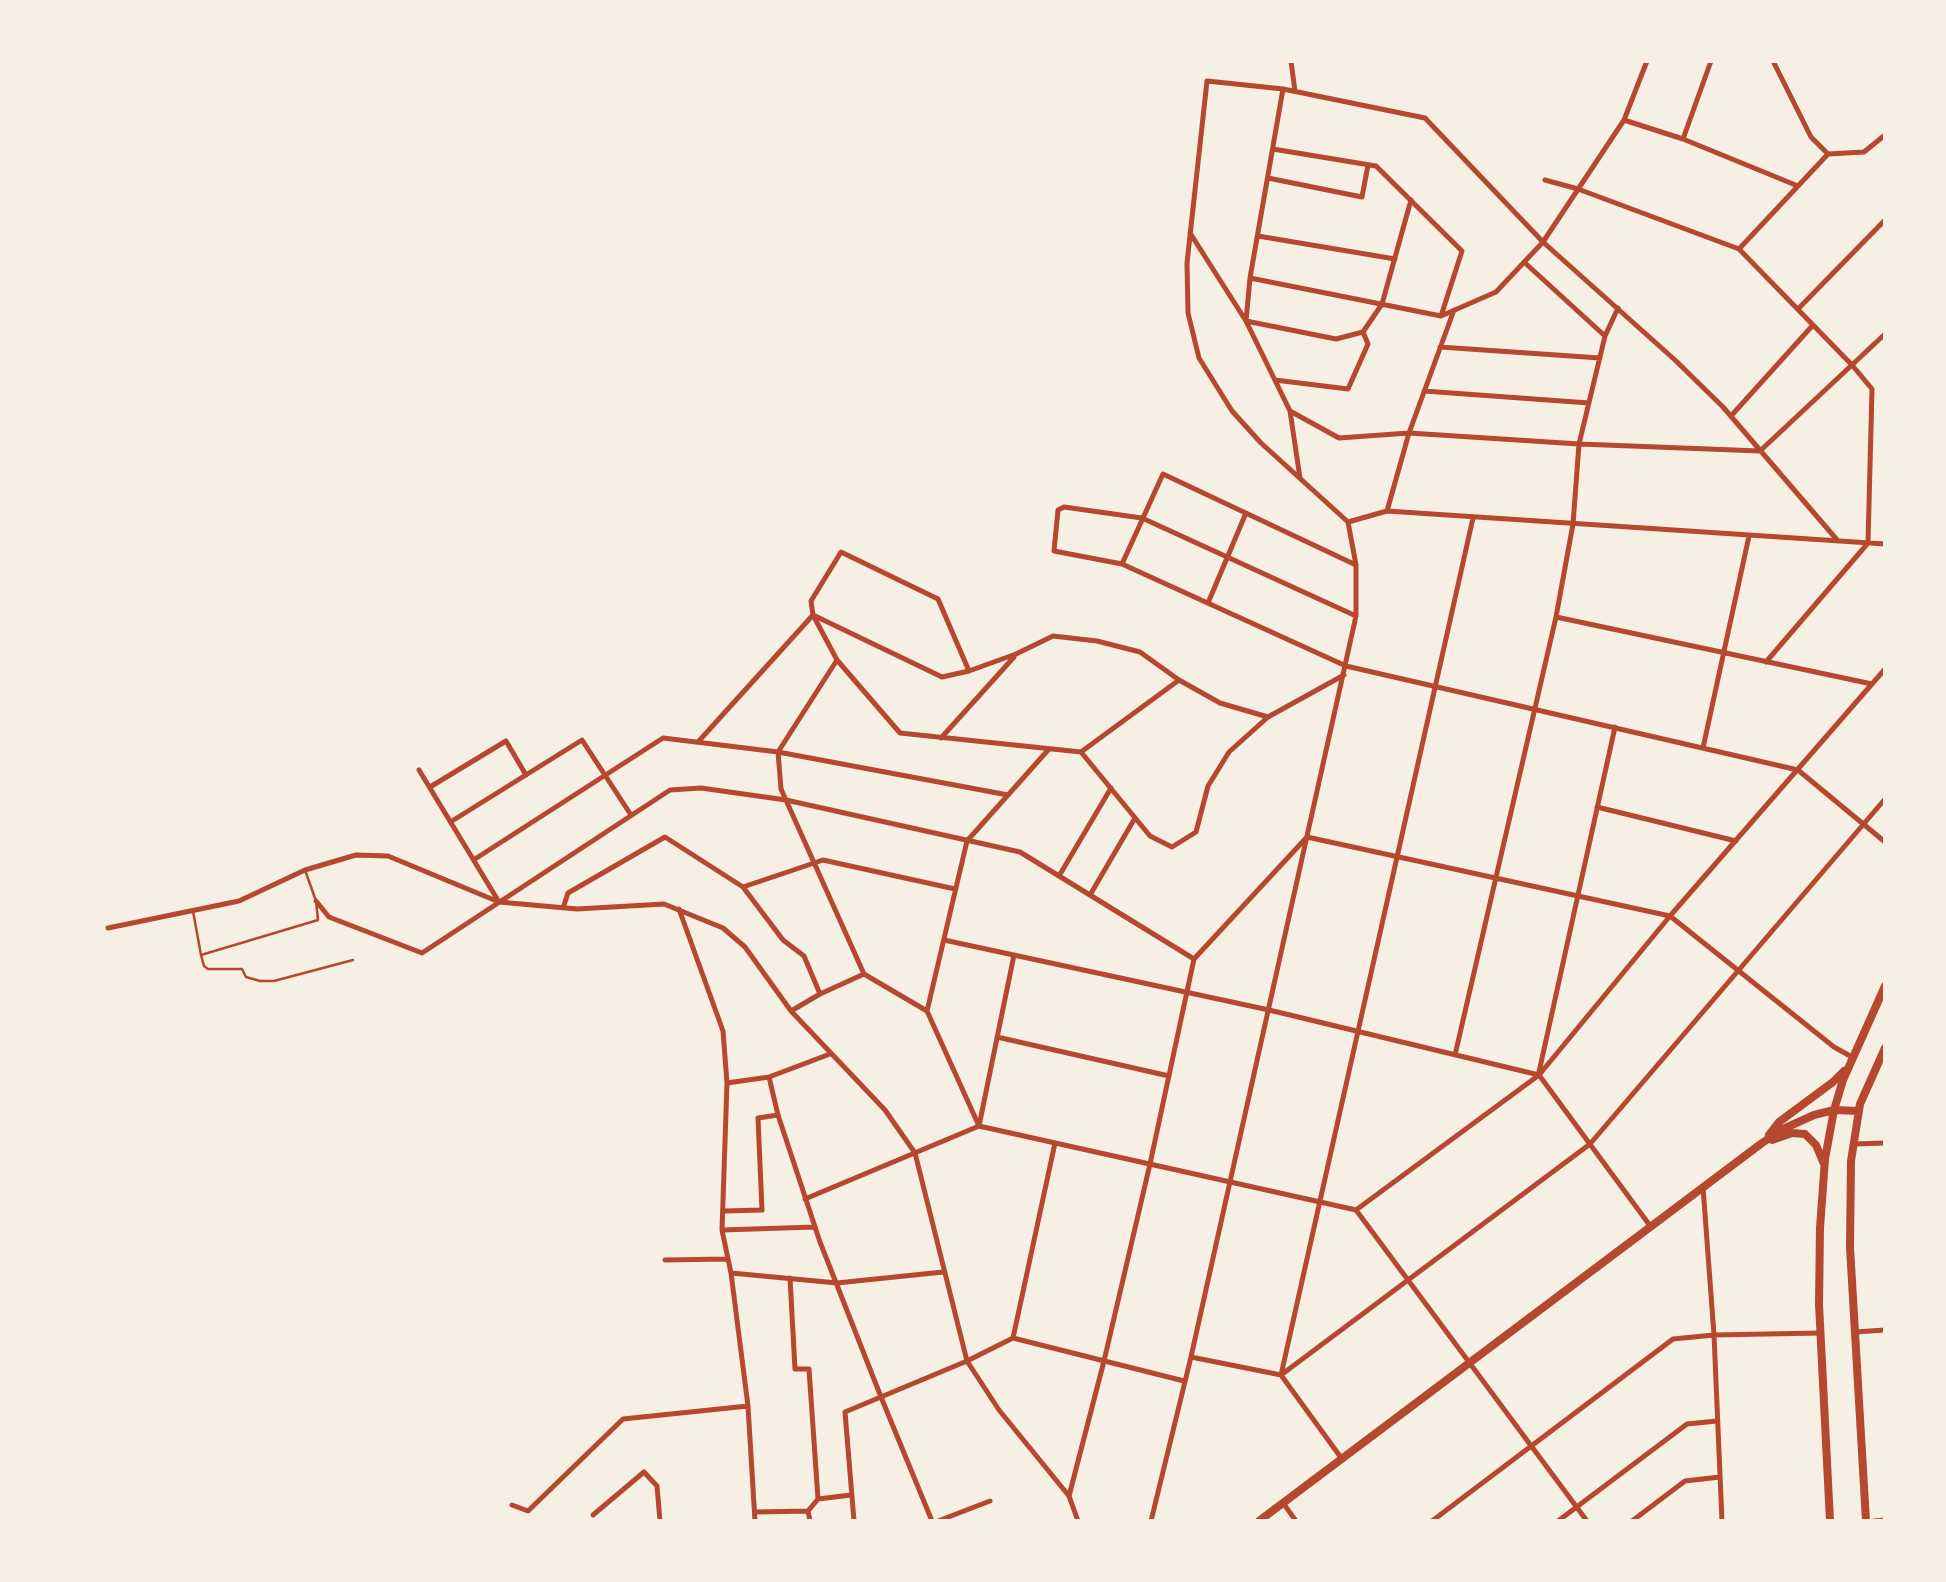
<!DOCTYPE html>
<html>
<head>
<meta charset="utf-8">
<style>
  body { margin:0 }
  #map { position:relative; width:1946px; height:1582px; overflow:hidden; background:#f6efe4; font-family:Karla,sans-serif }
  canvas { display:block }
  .frame { position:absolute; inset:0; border:63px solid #f6efe4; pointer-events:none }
</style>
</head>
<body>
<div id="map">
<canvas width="1946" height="1582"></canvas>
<div class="frame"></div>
</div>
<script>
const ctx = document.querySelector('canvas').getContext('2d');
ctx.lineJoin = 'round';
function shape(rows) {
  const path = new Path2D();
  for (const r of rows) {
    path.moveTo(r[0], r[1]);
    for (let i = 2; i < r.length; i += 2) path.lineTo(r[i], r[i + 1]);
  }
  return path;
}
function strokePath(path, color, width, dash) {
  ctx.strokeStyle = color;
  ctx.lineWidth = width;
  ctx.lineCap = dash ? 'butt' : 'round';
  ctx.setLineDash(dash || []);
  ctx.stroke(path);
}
strokePath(shape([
  [193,911,201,955,204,966,208,969,242,969,246,977,260,981,274,981,353,960],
  [201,955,318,920,316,901,305,870]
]), '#b5482f', 2.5);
strokePath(shape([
  [1291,61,1295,91],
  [1773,61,1811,137,1828,154,1864,152,1885,135],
  [1283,89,1250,278,1246,321,1336,339,1363,332,1382,304,1411,200],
  [1624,120,1683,139,1798,186],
  [1683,139,1711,61],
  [1273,149,1376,166,1462,251,1441,316],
  [1268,178,1362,197,1368,165],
  [1545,180,1578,189,1739,249,1852,365,1872,389,1868,543,1766,662],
  [1190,233,1246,321,1290,411,1300,478],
  [1258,236,1395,259],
  [1739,249,1828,154],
  [1524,262,1605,336],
  [1250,278,1441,316],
  [1798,309,1885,220],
  [1441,316,1496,292,1543,242,1624,120,1647,61],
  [1440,347,1600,358],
  [1275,380,1348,389,1368,344,1363,332],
  [1424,391,1589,403],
  [1290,411,1339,438,1409,433,1579,444,1760,451,1885,334],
  [1731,416,1813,325],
  [1387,511,1409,433,1454,310],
  [1348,522,1387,511,1885,544],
  [1122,564,1163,474,1356,565],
  [1208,603,1246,513],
  [813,615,942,677,969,671,1016,654,1053,636,1097,641,1140,652,1179,680,1220,703,1268,717],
  [1356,616,1142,518,1064,507,1058,510,1054,551,1122,564,1346,666,1798,770,1885,842],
  [1556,617,1872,684],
  [837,660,778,752,781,789,864,974,927,1011,979,1126],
  [969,671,938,599,841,552,811,601,813,615,837,660,900,733,1081,752,1150,836,1172,847,1196,832,1208,786,1229,752,1268,717,1344,675],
  [941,738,1014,657],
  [698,742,813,615],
  [1703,748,1749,536],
  [1081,752,1179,680],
  [419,770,499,902],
  [430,787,506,741,526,775],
  [1597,807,1736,841],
  [452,821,582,740,631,815],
  [475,859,663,738,778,752,1008,795],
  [1059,876,1111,788],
  [743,887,823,860,955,889],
  [1090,895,1135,818],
  [316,901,329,917,422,953,670,790,701,788,786,800,1020,852,1194,959],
  [563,908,568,893,665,837,743,887,783,940,804,956,820,994],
  [679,909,723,1031,727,1083,722,1230,731,1273,748,1406,755,1521],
  [108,928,239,901,305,870,356,855,388,856,499,902,577,909,664,904,723,928,745,947,791,1011,885,1110,915,1153,967,1361,999,1410,1069,1496,1078,1521],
  [944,940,1269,1010,1539,1075,1651,1227],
  [1194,959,1307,837,1670,916,1834,1047,1852,1057],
  [791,1011,820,994,864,974],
  [927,1011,967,841,1049,749],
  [997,1037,1169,1076],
  [1455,1055,1556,617,1573,524,1579,444,1605,336,1618,308],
  [1539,1072,1615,727],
  [769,1077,778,1115,820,1242,881,1397,932,1521],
  [727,1083,769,1077,830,1054],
  [979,1126,1014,955],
  [1853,1144,1885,1143],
  [1703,1187,1714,1335,1722,1521],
  [805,1199,979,1126,1356,1210,1587,1521],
  [1356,1210,1539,1075,1670,916,1885,669],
  [724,1211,762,1210,758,1118,778,1115],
  [722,1230,815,1227],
  [665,1260,726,1259],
  [731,1273,837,1283,943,1272],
  [790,1278,795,1369,809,1369,818,1499,808,1511,810,1521],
  [1855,1332,1885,1330],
  [1013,1338,1055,1143],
  [1013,1338,1184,1381],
  [1191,1357,1281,1375,1342,1459],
  [1281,1375,1473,518],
  [1281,1375,1590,1144,1885,799],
  [1069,1496,1104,1361,1150,1164,1194,959],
  [818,1499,851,1495],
  [1283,1503,1296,1521],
  [512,1505,528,1511,623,1419,748,1406],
  [755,1512,808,1511],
  [593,1515,644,1472,657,1486,660,1521],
  [854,1521,845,1412,967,1361,1013,1338],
  [938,1521,990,1501],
  [1151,1521,1191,1357,1356,616,1356,565,1348,522,1261,443,1232,411,1199,358,1188,313,1187,263,1207,81,1283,89,1425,118,1543,242,1675,360,1723,407,1838,541],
  [1432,1521,1673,1339,1714,1335,1820,1333],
  [1558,1521,1687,1424,1717,1421],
  [1632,1521,1685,1481,1720,1477],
  [1874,1521,1885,1520]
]), '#b5482f', 5);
strokePath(shape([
  [1769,1135,1779,1122,1833,1082,1844,1071],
  [1772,1140,1792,1133,1805,1134,1816,1145,1824,1164],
  [1259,1521,1762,1143,1783,1129,1814,1115,1834,1110,1859,1111],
  [1830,1521,1819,1304,1820,1228,1825,1159,1834,1110,1843,1080,1885,986],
  [1866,1521,1850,1247,1851,1161,1860,1104,1885,1048]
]), '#b5482f', 8);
</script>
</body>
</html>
